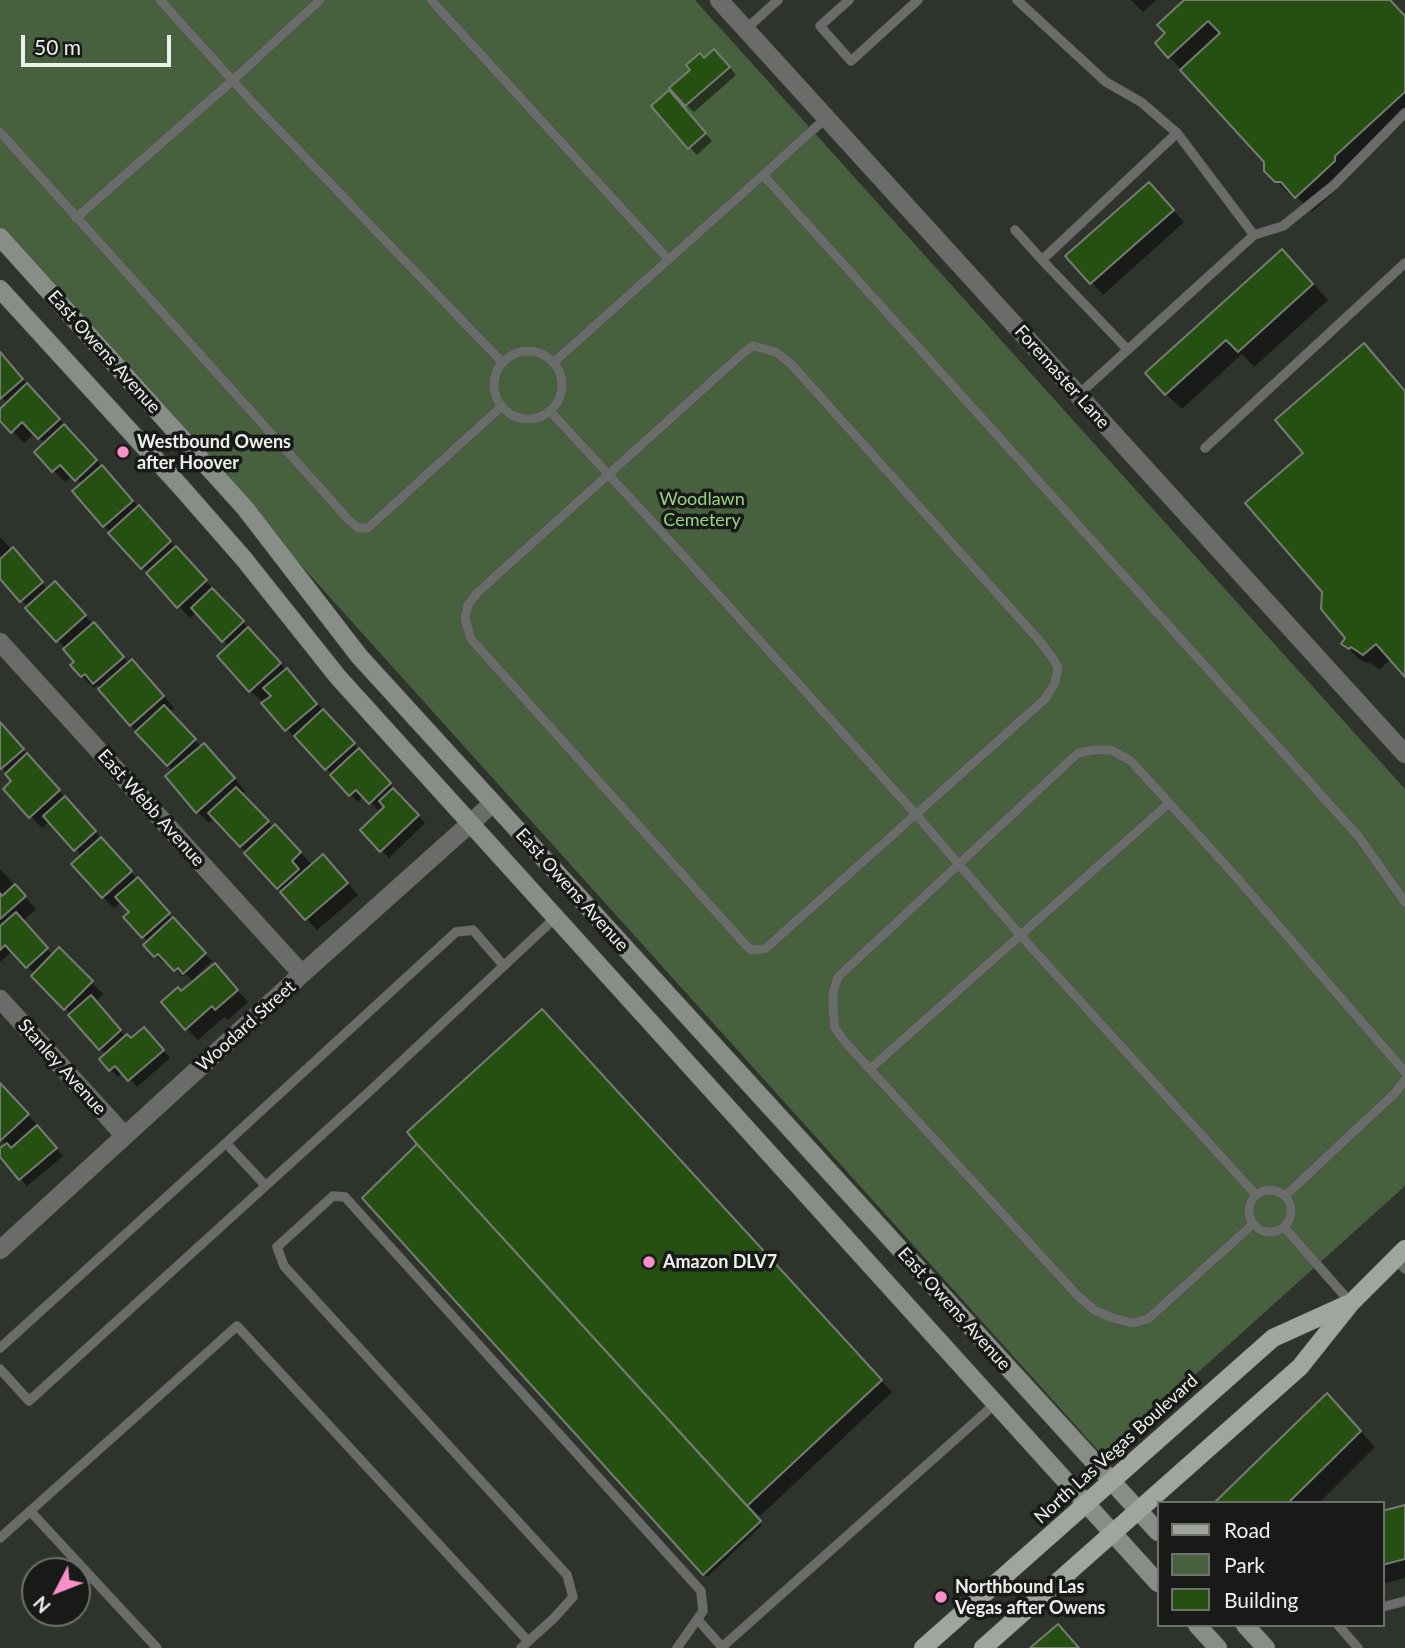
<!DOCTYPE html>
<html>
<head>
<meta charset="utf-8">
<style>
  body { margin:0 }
  #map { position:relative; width:1405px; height:1648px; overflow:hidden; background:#2e332b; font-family:Lato,sans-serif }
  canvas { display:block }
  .legend { position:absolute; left:1157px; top:1501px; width:228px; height:126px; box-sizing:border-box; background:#181a17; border:2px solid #6d706c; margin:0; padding:9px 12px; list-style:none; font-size:21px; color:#edf1ec }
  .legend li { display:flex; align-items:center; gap:14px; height:35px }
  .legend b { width:35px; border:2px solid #6d706c }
  .north { position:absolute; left:21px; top:1557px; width:70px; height:70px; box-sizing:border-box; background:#181a17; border:2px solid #6d706c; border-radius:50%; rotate:228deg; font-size:19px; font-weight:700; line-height:28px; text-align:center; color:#edf1ec }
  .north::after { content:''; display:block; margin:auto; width:24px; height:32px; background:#f98fc8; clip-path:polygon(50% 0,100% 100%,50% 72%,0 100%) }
  .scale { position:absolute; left:21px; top:35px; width:150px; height:32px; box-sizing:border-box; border:4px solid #edf1ec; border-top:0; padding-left:9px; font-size:21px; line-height:24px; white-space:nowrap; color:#edf1ec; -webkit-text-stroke:5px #181a17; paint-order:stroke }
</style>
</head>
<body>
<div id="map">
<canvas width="1405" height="1648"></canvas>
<ul class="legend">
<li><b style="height:9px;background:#a0a69e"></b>Road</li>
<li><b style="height:19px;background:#47603d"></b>Park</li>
<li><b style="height:19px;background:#264f12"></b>Building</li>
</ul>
<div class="north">N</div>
<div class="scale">50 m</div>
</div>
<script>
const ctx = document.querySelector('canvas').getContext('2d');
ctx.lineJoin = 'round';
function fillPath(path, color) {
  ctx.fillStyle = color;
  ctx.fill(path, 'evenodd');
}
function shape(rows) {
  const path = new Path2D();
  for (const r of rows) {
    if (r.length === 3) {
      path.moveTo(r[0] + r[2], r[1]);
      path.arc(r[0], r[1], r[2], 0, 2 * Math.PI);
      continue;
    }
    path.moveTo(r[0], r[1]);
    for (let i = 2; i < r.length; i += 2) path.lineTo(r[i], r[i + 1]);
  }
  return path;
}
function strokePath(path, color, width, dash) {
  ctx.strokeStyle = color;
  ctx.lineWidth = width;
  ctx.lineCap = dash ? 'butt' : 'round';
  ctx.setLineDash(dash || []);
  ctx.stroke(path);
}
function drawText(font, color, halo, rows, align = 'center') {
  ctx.font = font + ' Lato,sans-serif';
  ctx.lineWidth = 7;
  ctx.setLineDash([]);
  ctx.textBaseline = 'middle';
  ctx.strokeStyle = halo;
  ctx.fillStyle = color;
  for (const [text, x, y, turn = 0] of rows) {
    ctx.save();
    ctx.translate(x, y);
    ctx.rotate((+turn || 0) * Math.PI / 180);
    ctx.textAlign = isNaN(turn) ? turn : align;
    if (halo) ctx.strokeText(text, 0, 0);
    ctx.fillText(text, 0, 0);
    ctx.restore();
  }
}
fillPath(shape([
  [0,0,695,0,1405,789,1405,1186,1104,1457,0,231]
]), '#47603d');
fillPath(shape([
  [1131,0,1156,0,1143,12],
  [1186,0,1389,0,1405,17,1405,121,1350,171,1350,177,1312,212,1297,197,1292,197,1266,170,1266,161,1157,43,1168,33],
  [722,58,736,75,694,112,686,105,704,60],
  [676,100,712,141,697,155,690,147],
  [1160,196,1184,222,1103,295,1068,256],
  [1298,267,1328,300,1254,367,1242,354,1182,409,1166,394],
  [0,354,425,823,389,858,362,831,387,807,384,804,378,810,364,796,358,802,351,795,300,740,298,741,262,701,250,691,230,647,197,612,190,618,104,526,82,485,73,475,65,482,36,452,45,444,35,433,24,443,0,418,0,411,8,404,0,396],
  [1405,391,1405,675,1391,659,1380,669,1368,662,1366,663,1359,659,1344,644],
  [0,537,48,590,66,595,130,664,144,673,174,708,169,713,201,747,215,756,245,791,242,794,274,828,287,838,313,866,335,868,358,895,317,930,215,818,209,823,197,811,174,771,137,732,101,689,97,685,94,688,82,676,73,665,76,662,66,649,0,576],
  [0,724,175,922,212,961,192,980,186,974,183,977,166,960,163,963,146,945,149,942,143,937,131,913,122,902,114,908,103,897,82,856,50,821,42,828,6,789,14,781,0,766],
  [0,869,36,909,23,921,53,956,59,950,103,994,95,1002,126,1037,131,1040,151,1037,170,1058,137,1087,123,1072,118,1077,101,1059,106,1055,71,1014,33,976,35,974,13,951,0,962],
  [226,977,248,1002,228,1020,224,1017,198,1040,186,1028,182,993],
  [554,1022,892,1392,760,1516,744,1501,742,1503,762,1525,707,1577,364,1198],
  [0,1085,39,1127,38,1128,63,1156,27,1186,0,1155,0,1151,6,1145,0,1139],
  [1342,1411,1375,1447,1319,1503,1217,1503],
  [1405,1507,1405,1578,1382,1584,1382,1513]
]), '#0007');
const building = shape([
  [1184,0,1390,0,1405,16,1405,92,1335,156,1335,161,1295,198,1281,182,1275,182,1264,171,1264,162,1180,70,1220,33,1208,21,1168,58,1155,43,1165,33,1157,25,1184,0],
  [714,49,730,67,685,106,669,88,690,70,686,65,700,53,704,58,714,49],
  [669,90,706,133,688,149,651,106,669,90],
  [1149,182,1174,210,1090,284,1065,256,1149,182],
  [1282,249,1313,284,1238,352,1226,340,1165,395,1145,373,1282,249],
  [1364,343,1405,391,1405,677,1376,644,1363,655,1351,647,1349,649,1341,644,1345,638,1321,609,1322,592,1245,503,1303,453,1275,420,1364,343],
  [0,352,23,379,0,399,0,352],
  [27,383,60,419,38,439,22,422,11,433,0,421,0,409,27,383],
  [64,424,97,460,75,481,60,465,52,472,34,452,64,424],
  [102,465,133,501,103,527,72,491,102,465],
  [139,505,171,541,141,569,108,533,139,505],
  [176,546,207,580,177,608,146,573,176,546],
  [13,547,43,582,20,602,0,579,0,559,13,547],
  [55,581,86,615,56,642,25,608,55,581],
  [212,588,244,621,222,642,191,608,212,588],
  [94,622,124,657,93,684,85,674,81,677,70,665,74,662,63,649,94,622],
  [248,627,281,663,249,692,217,656,248,627],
  [132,659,164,696,130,726,98,689,132,659],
  [287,668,317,704,285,731,261,703,271,696,263,688,287,668],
  [164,705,196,739,167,766,135,732,164,705],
  [323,709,355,743,325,770,294,736,323,709],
  [0,722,24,749,1,769,0,769,0,722],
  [204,743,235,778,196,813,165,776,204,743],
  [359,748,391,783,369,804,356,790,349,796,330,775,359,748],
  [27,753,60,790,29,818,3,789,11,781,5,774,27,753],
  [236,787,269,821,240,847,208,813,236,787],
  [393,788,419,815,380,852,360,830,384,807,379,801,393,788],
  [65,796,96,831,74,851,43,816,65,796],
  [275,824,301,852,292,861,299,869,277,889,244,853,275,824],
  [101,837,132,871,102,898,71,864,101,837],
  [323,854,348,883,305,920,280,892,323,854],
  [138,877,170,913,142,938,123,917,129,912,115,897,138,877],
  [15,884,26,896,0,919,0,893,2,896,15,884],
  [16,912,48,948,26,968,5,945,0,950,0,926,16,912],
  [173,917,206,953,183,974,178,968,174,971,158,954,154,957,143,945,173,917],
  [59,947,93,981,64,1010,31,976,59,947],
  [215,963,238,990,215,1010,212,1006,185,1030,161,1002,178,987,181,991,215,963],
  [91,995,121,1030,99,1050,68,1015,91,995],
  [542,1009,882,1380,747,1506,417,1144,407,1132,542,1009],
  [144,1027,164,1050,128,1081,115,1066,109,1071,99,1059,127,1034,131,1038,144,1027],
  [0,1083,29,1114,0,1141,0,1083],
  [37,1125,57,1148,19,1180,0,1157,0,1148,7,1143,11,1148,37,1125],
  [417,1144,761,1521,703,1575,362,1198,417,1144],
  [1327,1393,1361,1431,1288,1503,1214,1503,1327,1393],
  [1405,1505,1405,1559,1382,1565,1382,1511,1405,1505],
  [1058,1624,1079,1648,1030,1648,1058,1624]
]);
fillPath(building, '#264f12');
strokePath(building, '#757c73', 2);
const service = shape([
  [160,0,253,103,503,363],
  [431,0,668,259],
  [849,0,820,26,851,61,918,0],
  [1017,0,1106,82,1141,102,1177,133],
  [746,29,778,0],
  [0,132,348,519,358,528,368,528,502,406],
  [763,175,826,118],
  [76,218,232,81,320,0],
  [1015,230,1042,260],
  [1254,235,1283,226,1334,185,1405,113],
  [753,346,776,352,791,364,1038,639,1054,660,1058,668,1055,683,1045,699,765,949,751,950,743,942,471,639,465,619,468,605,477,593,743,353,753,346],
  [528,385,34],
  [553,363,763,175,1359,837,1405,902],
  [1078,395,1254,235,1177,133,1042,260,1127,349],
  [550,411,679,551,912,810,1021,936,1256,1195],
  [1205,448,1405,263],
  [870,1069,1169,803],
  [226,1143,265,1185],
  [1270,1211,21],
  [1285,1196,1394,1094,1405,1080],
  [1253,1224,1148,1319,1133,1323,1113,1318,1094,1310,1078,1296,845,1042,835,1028,833,1009,833,992,838,977,1078,753,1094,750,1111,750,1131,761,1231,871,1405,1072],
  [1284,1227,1351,1303],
  [1395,1258,1405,1269],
  [0,1348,226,1143,456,932,473,930,504,966],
  [0,1369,29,1401,371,1090,556,917],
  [30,1511,157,1648],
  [0,1538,237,1326,528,1641],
  [1382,1607,1405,1601],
  [698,1620,722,1647],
  [1338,1625,1358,1648],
  [521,1648,554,1618,573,1597,567,1575,284,1266,277,1247,333,1196,345,1197,701,1591,703,1611,677,1648],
  [721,1648,995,1404]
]);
const minor = shape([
  [719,0,1405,754],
  [0,642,302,974],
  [0,999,125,1136],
  [0,1250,302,974,493,803]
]);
const secondary = shape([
  [0,237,245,508,359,656,1158,1532],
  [0,289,180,486,244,559,338,677,1158,1583],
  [1197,1625,1218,1648],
  [1245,1625,1266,1648]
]);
const primary = shape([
  [923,1648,1273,1338,1348,1304],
  [983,1648,1300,1367,1351,1303,1405,1249]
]);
strokePath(service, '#4d514a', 10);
strokePath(minor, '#4d514a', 19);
strokePath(secondary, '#4d514a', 19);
strokePath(primary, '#4d514a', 19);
strokePath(service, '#696c68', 9);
strokePath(minor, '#696c68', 18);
strokePath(secondary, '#888d87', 18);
strokePath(primary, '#a0a69e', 18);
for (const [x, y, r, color] of [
  [123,452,7,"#f98fc8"],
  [649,1262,7,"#f98fc8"],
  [941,1597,7,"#f98fc8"]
]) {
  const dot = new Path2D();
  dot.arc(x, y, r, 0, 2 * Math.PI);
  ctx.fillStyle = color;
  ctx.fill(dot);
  strokePath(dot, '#181a17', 2.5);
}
drawText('18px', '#edf1ec', '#181a17', [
  ["East Owens Avenue",104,352,48],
  ["Foremaster Lane",1062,377,48],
  ["East Webb Avenue",151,808,48],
  ["East Owens Avenue",572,890,48],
  ["Woodard Street",246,1026,-42],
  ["Stanley Avenue",62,1067,48],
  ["East Owens Avenue",954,1309,48],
  ["North Las Vegas Boulevard",1116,1449,-42]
]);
drawText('bold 18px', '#edf1ec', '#181a17', [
  ["Westbound Owens",137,442],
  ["after Hoover",137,463],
  ["Amazon DLV7",663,1262],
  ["Northbound Las",955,1587],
  ["Vegas after Owens",955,1608]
], 'left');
drawText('18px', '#97d580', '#181a17', [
  ["Woodlawn",702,499],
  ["Cemetery",702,520]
]);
</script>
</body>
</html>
